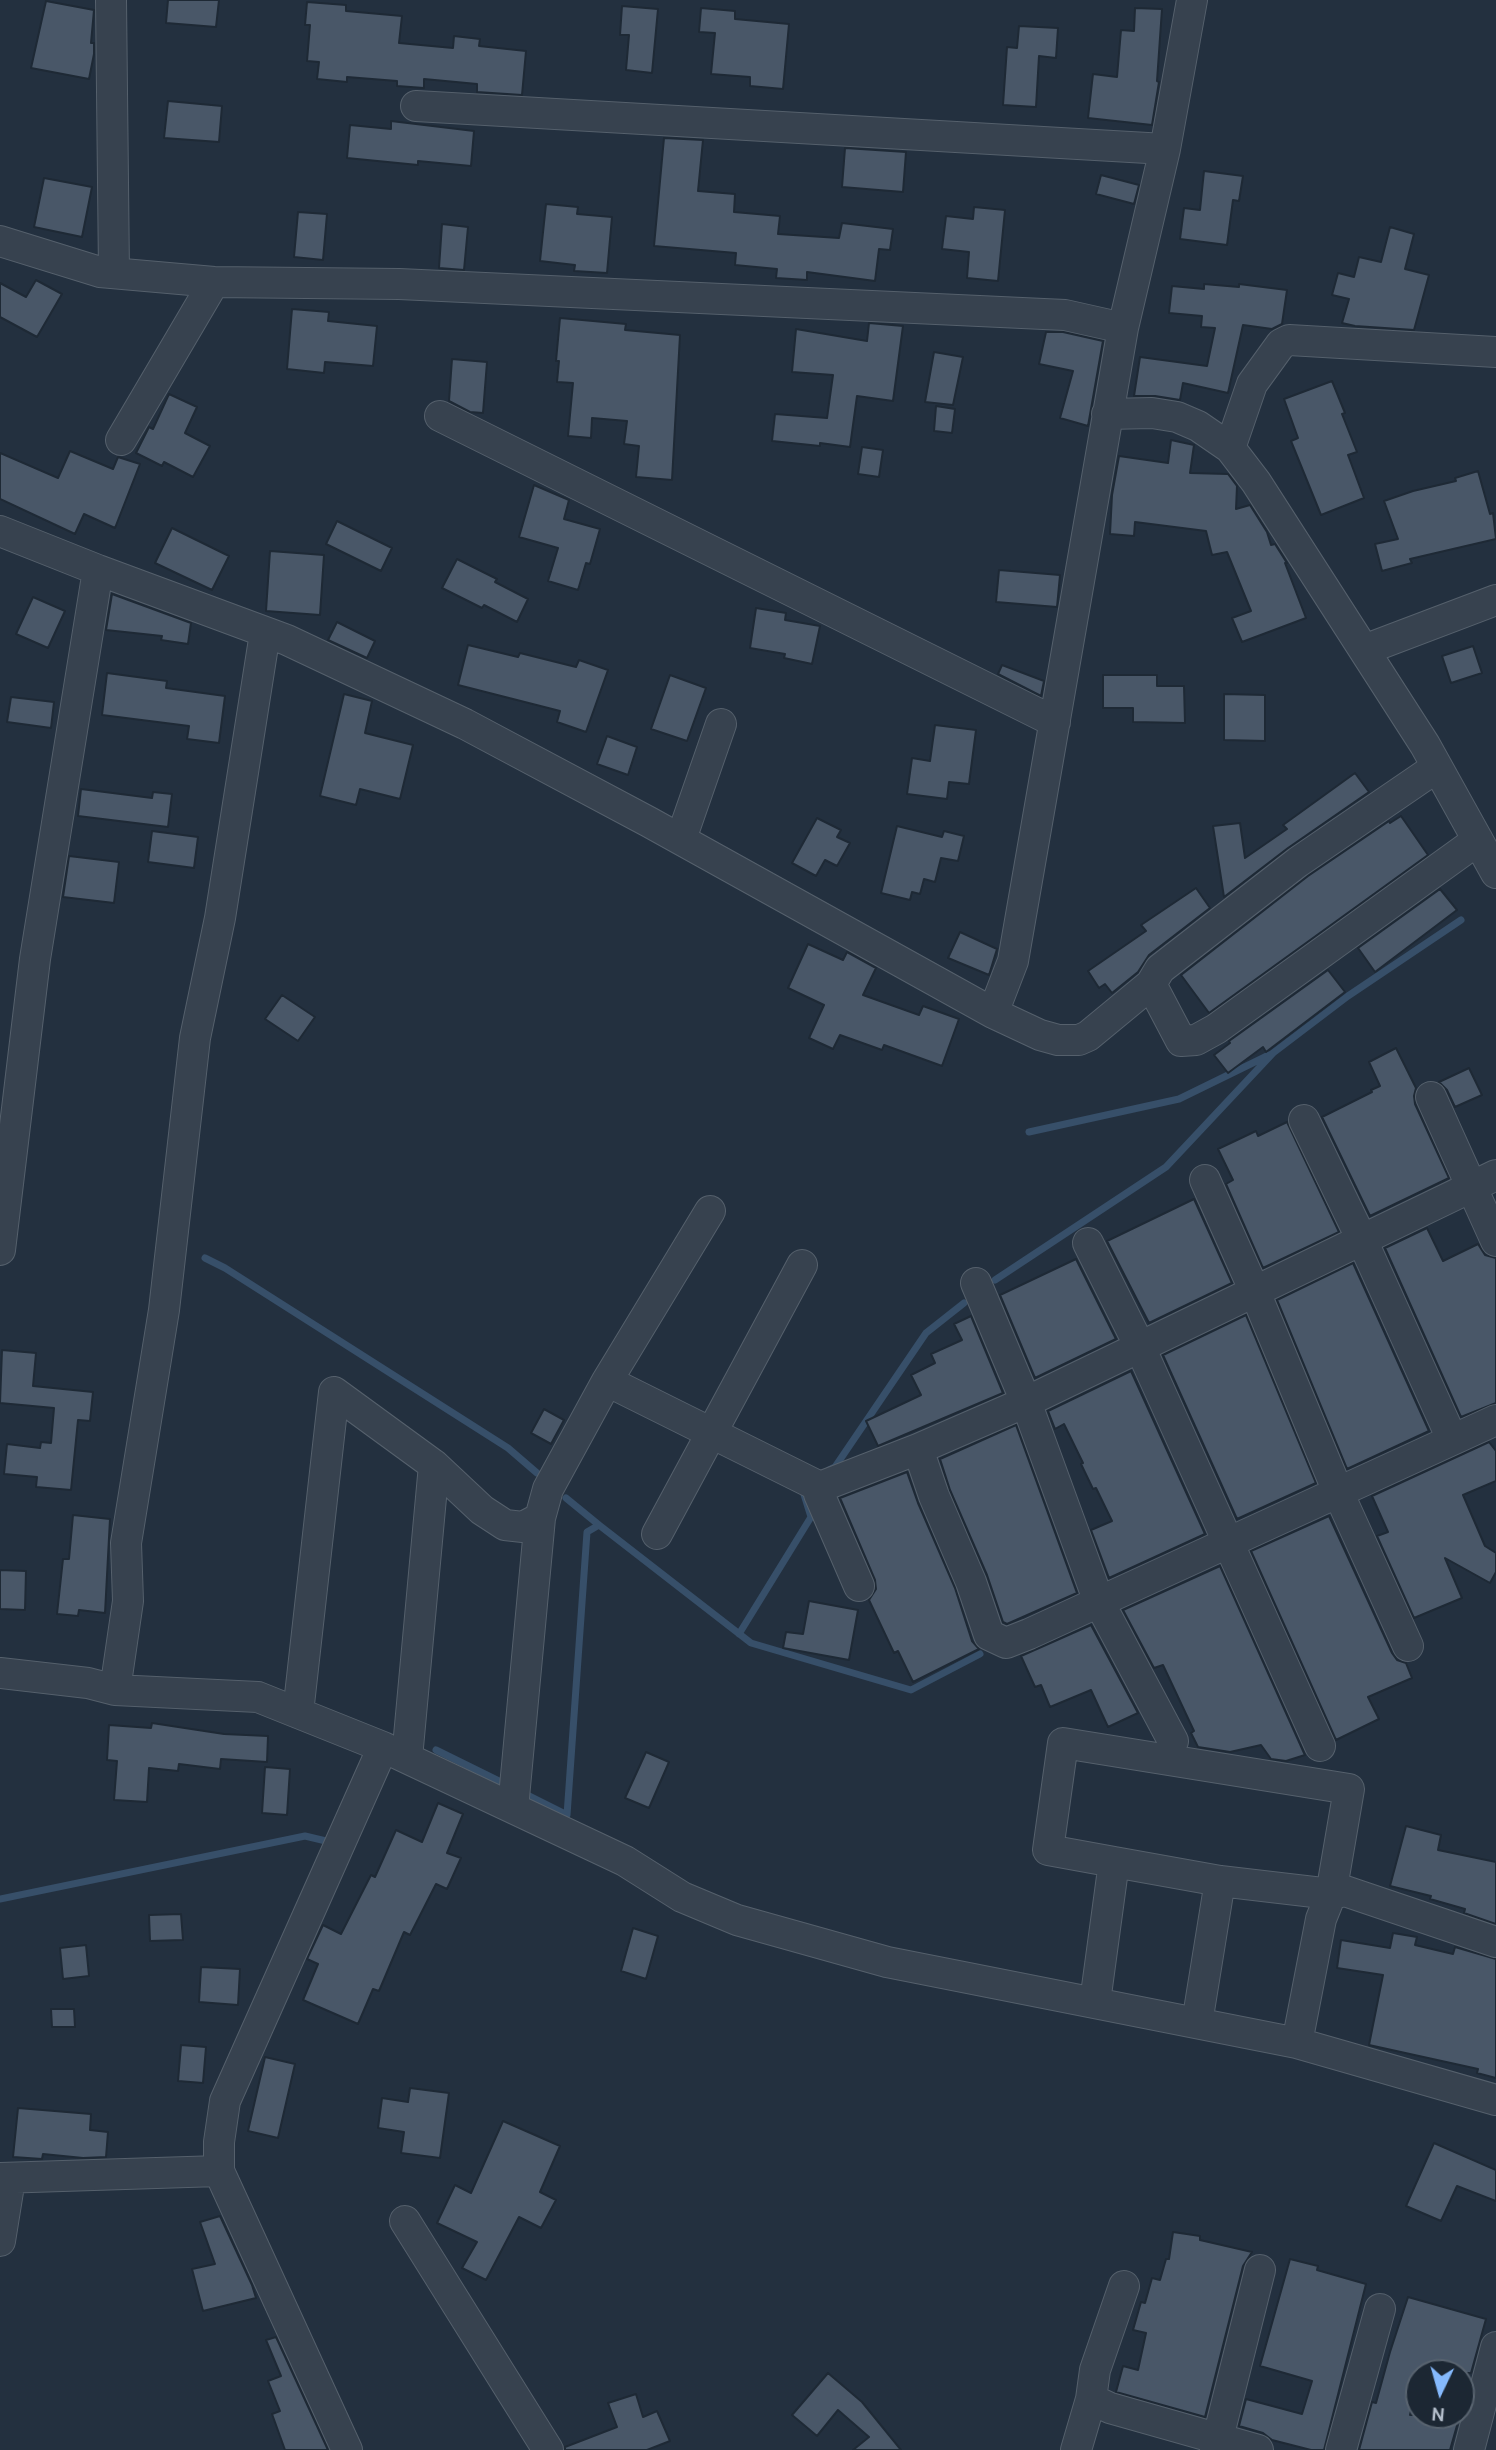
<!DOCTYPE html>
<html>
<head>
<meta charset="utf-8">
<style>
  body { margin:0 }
  #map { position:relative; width:1496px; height:2450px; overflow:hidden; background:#23303f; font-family:Overpass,sans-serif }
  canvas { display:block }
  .north { position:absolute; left:1405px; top:2359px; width:70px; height:70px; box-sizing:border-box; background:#1c2733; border:2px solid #58636f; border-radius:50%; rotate:185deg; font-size:19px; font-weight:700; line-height:28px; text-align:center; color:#b3bdca }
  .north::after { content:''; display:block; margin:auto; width:24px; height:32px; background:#85b9fc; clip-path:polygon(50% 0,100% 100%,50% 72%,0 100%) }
</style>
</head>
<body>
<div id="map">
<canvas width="1496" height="2450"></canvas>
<div class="north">N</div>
</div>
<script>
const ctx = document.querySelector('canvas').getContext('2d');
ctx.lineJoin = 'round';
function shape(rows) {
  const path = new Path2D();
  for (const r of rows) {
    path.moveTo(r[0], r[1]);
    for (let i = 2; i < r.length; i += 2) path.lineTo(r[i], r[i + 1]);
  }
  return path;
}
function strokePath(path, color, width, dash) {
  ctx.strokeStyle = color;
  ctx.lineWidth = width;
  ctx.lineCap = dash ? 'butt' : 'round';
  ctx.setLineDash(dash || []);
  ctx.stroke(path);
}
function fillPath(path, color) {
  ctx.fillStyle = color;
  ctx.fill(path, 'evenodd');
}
strokePath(shape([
  [1029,1132,1179,1099,1269,1055],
  [205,1258,225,1268,508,1448,537,1473],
  [995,1280,1166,1167,1273,1053,1348,996,1461,920],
  [829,1470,835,1467,926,1333,964,1303],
  [599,1525,751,1643,911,1690,980,1654],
  [739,1634,811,1517,802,1488],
  [436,1750,507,1785],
  [521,1792,567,1815,587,1532,599,1525,566,1498],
  [0,1899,305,1836,326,1841]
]), '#374f69', 7);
const building = shape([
  [168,0,219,0,216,27,166,23,168,0],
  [46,1,94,10,91,43,94,43,94,54,89,79,31,68,46,1],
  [307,2,346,5,346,11,402,16,399,43,453,48,454,36,480,39,479,46,526,51,522,95,477,92,477,84,424,79,424,88,397,86,397,81,347,77,347,82,317,79,319,62,307,61,310,25,305,25,307,2],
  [622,6,658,9,652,73,626,70,629,35,620,35,622,6],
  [701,8,735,11,735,19,789,24,783,89,750,86,750,77,711,74,715,33,699,32,701,8],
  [1135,8,1162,9,1157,81,1159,82,1152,125,1088,118,1093,74,1117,77,1121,30,1134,31,1135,8],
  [1019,26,1058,28,1056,58,1039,56,1036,107,1003,105,1007,47,1017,48,1019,26],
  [168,101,222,106,219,142,164,138,168,101],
  [391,121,474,131,471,166,418,161,418,165,347,158,350,125,391,129,391,121],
  [664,138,703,140,698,191,735,194,734,212,780,216,778,234,839,238,842,223,893,229,890,250,879,249,875,281,807,272,807,280,776,278,777,269,735,265,736,253,654,246,664,138],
  [845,148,906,152,903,192,842,187,845,148],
  [1204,171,1243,176,1239,201,1233,200,1227,245,1180,239,1184,208,1200,210,1204,171],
  [1101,175,1139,185,1134,204,1096,194,1101,175],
  [44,178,92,187,82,237,34,227,44,178],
  [546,204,578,207,577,214,612,217,607,273,574,271,575,265,540,261,546,204],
  [974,207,1005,210,998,281,967,278,969,252,942,249,946,216,973,219,974,207],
  [298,212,327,214,323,260,294,257,298,212],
  [442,224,468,227,464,270,439,268,442,224],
  [1390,227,1414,234,1405,269,1429,275,1414,330,1355,326,1342,323,1349,299,1332,295,1338,273,1354,277,1359,257,1381,262,1390,227],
  [36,280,62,294,37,337,0,317,0,283,26,297,36,280],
  [1204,284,1239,287,1239,284,1287,290,1282,324,1272,329,1243,325,1228,393,1183,383,1180,400,1155,396,1134,396,1140,357,1207,366,1215,328,1201,327,1202,316,1169,313,1172,286,1204,289,1204,284],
  [292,309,329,312,328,321,377,326,373,366,325,362,324,373,287,369,292,309],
  [560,318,626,324,625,330,680,335,672,480,636,477,639,446,624,444,627,421,592,418,591,438,568,436,573,383,557,382,559,361,556,361,560,318],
  [869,323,903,326,893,401,857,396,850,447,820,443,820,446,772,441,775,414,827,418,833,375,792,372,796,329,867,341,869,323],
  [1046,332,1063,332,1103,341,1088,426,1060,418,1073,371,1039,364,1046,332],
  [934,352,963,357,953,405,925,402,934,352],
  [452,359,487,362,483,413,470,412,449,401,452,359],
  [1332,381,1345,413,1342,414,1357,452,1348,455,1364,498,1321,515,1291,441,1298,438,1284,399,1332,381],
  [169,394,197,407,185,433,210,446,193,477,164,462,162,466,136,453,149,427,153,429,169,394],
  [936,406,955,409,952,433,934,431,936,406],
  [1171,440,1194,445,1190,473,1228,474,1237,486,1236,509,1250,505,1267,532,1271,545,1275,544,1287,563,1285,563,1306,618,1242,642,1232,618,1251,611,1227,552,1212,555,1206,531,1135,522,1134,536,1110,534,1112,495,1119,456,1168,463,1171,440],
  [862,447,883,450,879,477,858,474,862,447],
  [70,451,113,469,118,457,140,464,115,528,84,514,75,534,0,499,0,453,58,478,70,451],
  [1478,471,1490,514,1493,513,1496,539,1410,559,1412,563,1382,571,1375,544,1398,539,1384,501,1413,491,1456,481,1455,478,1478,471],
  [534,485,569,500,564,519,600,529,590,564,586,563,578,590,548,581,558,548,519,537,534,485],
  [337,521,392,548,381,571,326,544,337,521],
  [172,528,229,556,212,590,155,563,172,528],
  [270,551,324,555,320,615,266,611,270,551],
  [457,559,497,579,495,582,528,599,517,622,484,605,482,608,442,588,457,559],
  [999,570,1060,575,1057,607,996,602,999,570],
  [112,594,191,623,188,644,161,640,162,636,106,630,112,594],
  [33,597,65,611,48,648,16,634,33,597],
  [756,608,786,613,785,620,820,626,812,664,784,658,785,654,750,648,756,608],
  [337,622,375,641,367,658,328,640,337,622],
  [468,645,518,657,520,653,576,667,579,660,608,670,586,732,557,722,560,711,458,685,468,645],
  [1473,646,1482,673,1451,683,1442,656,1473,646],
  [1002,665,1044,681,1041,696,998,674,1002,665],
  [107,673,167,681,166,688,225,696,219,743,187,739,189,726,102,715,107,673],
  [670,675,706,688,687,741,651,729,670,675],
  [1103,675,1157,675,1157,686,1184,686,1185,723,1133,722,1133,708,1103,708,1103,675],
  [344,694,372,701,365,733,413,745,400,799,360,789,356,805,320,796,344,694],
  [1224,694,1265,695,1265,741,1224,740,1224,694],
  [11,697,54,702,51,728,7,722,11,697],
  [935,725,976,730,969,784,949,782,947,799,907,794,912,758,930,761,935,725],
  [607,736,637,747,628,775,597,764,607,736],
  [1355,773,1369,792,1288,848,1224,897,1213,826,1240,823,1245,858,1287,829,1283,825,1355,773],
  [81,789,152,798,153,792,172,794,168,827,78,816,81,789],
  [1401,816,1428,855,1209,1013,1181,975,1308,876,1389,821,1390,823,1401,816],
  [817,818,841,830,837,837,850,843,837,866,825,860,816,876,792,863,817,818],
  [897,826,942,837,944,831,964,836,958,861,941,858,935,882,924,879,920,894,912,892,910,900,881,893,897,826],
  [152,831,198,837,194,868,148,862,152,831],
  [69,856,119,862,114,903,63,897,69,856],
  [1196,888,1210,908,1149,955,1138,972,1112,993,1105,984,1099,988,1088,971,1146,931,1141,925,1196,888],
  [1440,889,1457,910,1375,972,1358,948,1440,889],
  [960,932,997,949,989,975,948,958,960,932],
  [808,944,843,960,847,952,876,968,863,995,919,1015,923,1006,959,1019,942,1066,884,1045,882,1050,840,1035,833,1049,809,1038,824,1005,788,988,808,944],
  [1328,970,1345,992,1266,1052,1263,1047,1228,1073,1214,1055,1230,1043,1229,1041,1328,970],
  [282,995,315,1017,298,1041,265,1019,282,995],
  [1396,1048,1416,1088,1414,1096,1415,1104,1449,1178,1370,1216,1322,1117,1372,1092,1371,1090,1380,1086,1369,1062,1396,1048],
  [1469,1068,1482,1095,1455,1107,1447,1090,1439,1082,1469,1068],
  [1287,1122,1339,1232,1263,1268,1226,1184,1233,1180,1218,1149,1256,1131,1258,1136,1287,1122],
  [1194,1199,1232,1283,1149,1323,1107,1241,1194,1199],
  [1427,1228,1443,1261,1478,1244,1485,1255,1496,1258,1496,1403,1461,1417,1385,1248,1427,1228],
  [1076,1259,1116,1339,1035,1378,1000,1295,1076,1259],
  [1353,1263,1429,1431,1347,1469,1277,1300,1353,1263],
  [1246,1315,1316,1483,1237,1519,1163,1355,1246,1315],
  [971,1316,1003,1393,878,1446,866,1421,921,1395,911,1375,935,1363,931,1354,962,1340,954,1324,971,1316],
  [2,1350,36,1353,33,1386,93,1392,90,1421,78,1420,71,1490,36,1487,37,1477,4,1474,7,1444,40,1448,41,1442,51,1443,54,1408,0,1403,2,1350],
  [1131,1371,1205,1534,1109,1578,1091,1530,1112,1521,1096,1488,1093,1489,1081,1464,1083,1463,1064,1424,1055,1429,1048,1411,1131,1371],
  [544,1409,564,1420,551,1444,531,1433,544,1409],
  [1016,1425,1077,1593,1007,1624,1003,1622,987,1575,950,1490,940,1459,1016,1425],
  [1489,1442,1496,1451,1496,1481,1463,1495,1485,1546,1496,1553,1496,1572,1490,1583,1445,1558,1462,1598,1414,1618,1377,1536,1388,1532,1372,1496,1489,1442],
  [907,1472,918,1503,955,1588,972,1641,979,1649,913,1682,898,1651,894,1653,869,1600,876,1589,875,1580,840,1498,907,1472],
  [73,1515,110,1519,105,1613,79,1610,78,1616,57,1614,63,1559,69,1559,73,1515],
  [1329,1516,1392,1653,1397,1660,1406,1663,1412,1678,1368,1697,1379,1719,1336,1740,1251,1551,1329,1516],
  [1220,1566,1304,1753,1305,1755,1286,1761,1271,1759,1261,1745,1230,1752,1198,1747,1191,1733,1194,1731,1163,1665,1154,1668,1123,1610,1220,1566],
  [0,1570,26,1571,25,1610,0,1609,0,1570],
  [809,1601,858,1610,849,1660,783,1648,786,1632,803,1634,809,1601],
  [1091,1625,1138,1713,1108,1727,1091,1690,1050,1707,1041,1685,1035,1687,1021,1656,1091,1625],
  [152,1723,224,1734,268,1736,267,1762,221,1759,220,1769,179,1764,178,1771,149,1768,147,1802,114,1800,117,1761,107,1760,109,1725,151,1728,152,1723],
  [646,1752,669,1762,649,1808,625,1798,646,1752],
  [265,1767,290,1769,287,1815,262,1813,265,1767],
  [438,1803,463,1814,447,1853,461,1858,447,1889,436,1884,410,1935,404,1932,379,1991,373,1989,358,2024,303,2000,318,1964,307,1959,323,1925,341,1934,371,1875,375,1877,396,1830,422,1842,438,1803],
  [1406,1826,1441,1835,1438,1850,1496,1862,1496,1924,1464,1913,1465,1909,1430,1899,1431,1896,1390,1886,1406,1826],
  [181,1914,183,1940,150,1941,149,1915,181,1914],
  [633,1928,658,1936,646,1979,621,1971,633,1928],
  [1393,1933,1417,1937,1415,1945,1453,1954,1455,1947,1496,1959,1496,2078,1477,2073,1478,2069,1369,2045,1383,1975,1337,1968,1341,1940,1390,1948,1393,1933],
  [86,1945,89,1976,63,1979,60,1948,86,1945],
  [201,1967,240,1969,238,2005,199,2002,201,1967],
  [51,2009,74,2009,75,2027,52,2027,51,2009],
  [181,2045,206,2047,203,2083,178,2081,181,2045],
  [265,2057,295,2064,278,2138,248,2131,265,2057],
  [410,2088,449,2093,440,2158,401,2153,404,2132,378,2128,382,2098,408,2102,410,2088],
  [18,2108,91,2114,90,2130,108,2132,106,2157,83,2158,43,2154,42,2159,13,2157,18,2108],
  [503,2121,560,2146,540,2192,556,2200,541,2228,519,2217,486,2280,462,2268,477,2242,437,2223,455,2185,471,2193,503,2121],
  [1434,2143,1496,2170,1496,2201,1457,2186,1441,2221,1406,2206,1434,2143],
  [220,2216,252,2285,256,2298,203,2311,192,2269,215,2264,200,2222,220,2216],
  [1173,2232,1200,2236,1200,2240,1252,2252,1243,2266,1205,2417,1116,2392,1123,2366,1138,2370,1146,2333,1133,2330,1141,2302,1145,2303,1152,2278,1160,2280,1166,2259,1169,2259,1173,2232],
  [1290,2259,1318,2266,1317,2270,1366,2284,1324,2450,1311,2450,1272,2440,1263,2433,1239,2426,1246,2399,1302,2414,1312,2381,1260,2366,1290,2259],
  [1408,2297,1486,2319,1471,2373,1419,2373,1410,2415,1460,2415,1450,2450,1359,2450,1372,2402,1376,2403,1390,2352,1408,2297],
  [276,2337,328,2450,285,2450,272,2414,280,2411,268,2381,281,2376,266,2340,276,2337],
  [828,2373,862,2402,901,2450,853,2450,869,2437,838,2410,817,2436,792,2415,828,2373],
  [636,2394,643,2417,657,2411,670,2441,647,2450,565,2450,565,2447,617,2427,608,2403,636,2394]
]);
fillPath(building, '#495768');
strokePath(building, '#1e2935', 2);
const minor = shape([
  [111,0,114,273],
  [416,106,1165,149],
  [0,241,100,272,214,282,399,284,1065,315,1123,328,1013,961,993,1013,649,822,465,724,287,640,98,570,0,531],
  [1123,328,1165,149,1192,0],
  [1107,414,1152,413,1177,417,1198,426,1230,448,1256,482,1425,745,1496,873],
  [440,416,1055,722],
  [121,440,214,282],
  [1230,448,1252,384,1281,344,1289,340,1496,352],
  [1364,650,1496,600],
  [1437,767,1298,862,1160,969,1151,984,1181,1041,1196,1040,1216,1029,1478,840],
  [681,839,721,724],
  [993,1013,1040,1035,1058,1040,1079,1040,1088,1036,1151,984],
  [1431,1097,1496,1241],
  [1304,1120,1362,1240,1452,1439],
  [1205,1180,1255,1292,1338,1492,1408,1646],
  [1088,1243,1140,1347,1320,1746],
  [0,1250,35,959,98,570],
  [976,1283,1026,1402,1099,1602,1173,1741],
  [607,1381,820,1487],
  [918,1449,934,1496,971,1582,989,1635,1006,1643,1029,1634,1496,1420],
  [657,1534,802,1265],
  [859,1586,819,1494,820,1487,918,1449,1026,1402,1496,1175],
  [0,1673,88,1683,115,1690,258,1697,383,1747,625,1861,682,1897,737,1920,887,1962,1297,2043,1496,2100],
  [115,1690,128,1601,126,1543,164,1310,195,1038,220,918,265,633],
  [298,1713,334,1392,434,1465,482,1510,505,1525,523,1527,540,1518],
  [407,1758,434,1465],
  [513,1808,540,1518,548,1489,607,1381,710,1211],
  [1095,2002,1114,1862,1048,1850,1063,1743,1349,1789,1331,1894,1220,1881,1114,1862],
  [1197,2023,1220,1881],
  [1297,2043,1321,1919,1331,1894,1345,1891,1496,1942],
  [0,2178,219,2171],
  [405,2221,548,2450],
  [0,2241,10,2179],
  [1124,2286,1095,2370,1091,2399,1110,2408,1258,2450],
  [347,2450,219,2171,219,2142,225,2101,383,1747],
  [1076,2450,1091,2399],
  [1215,2450,1260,2270],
  [1341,2450,1380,2309],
  [1469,2450,1496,2347]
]);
strokePath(minor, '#55606c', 32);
strokePath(minor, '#37424f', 30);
</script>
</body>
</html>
